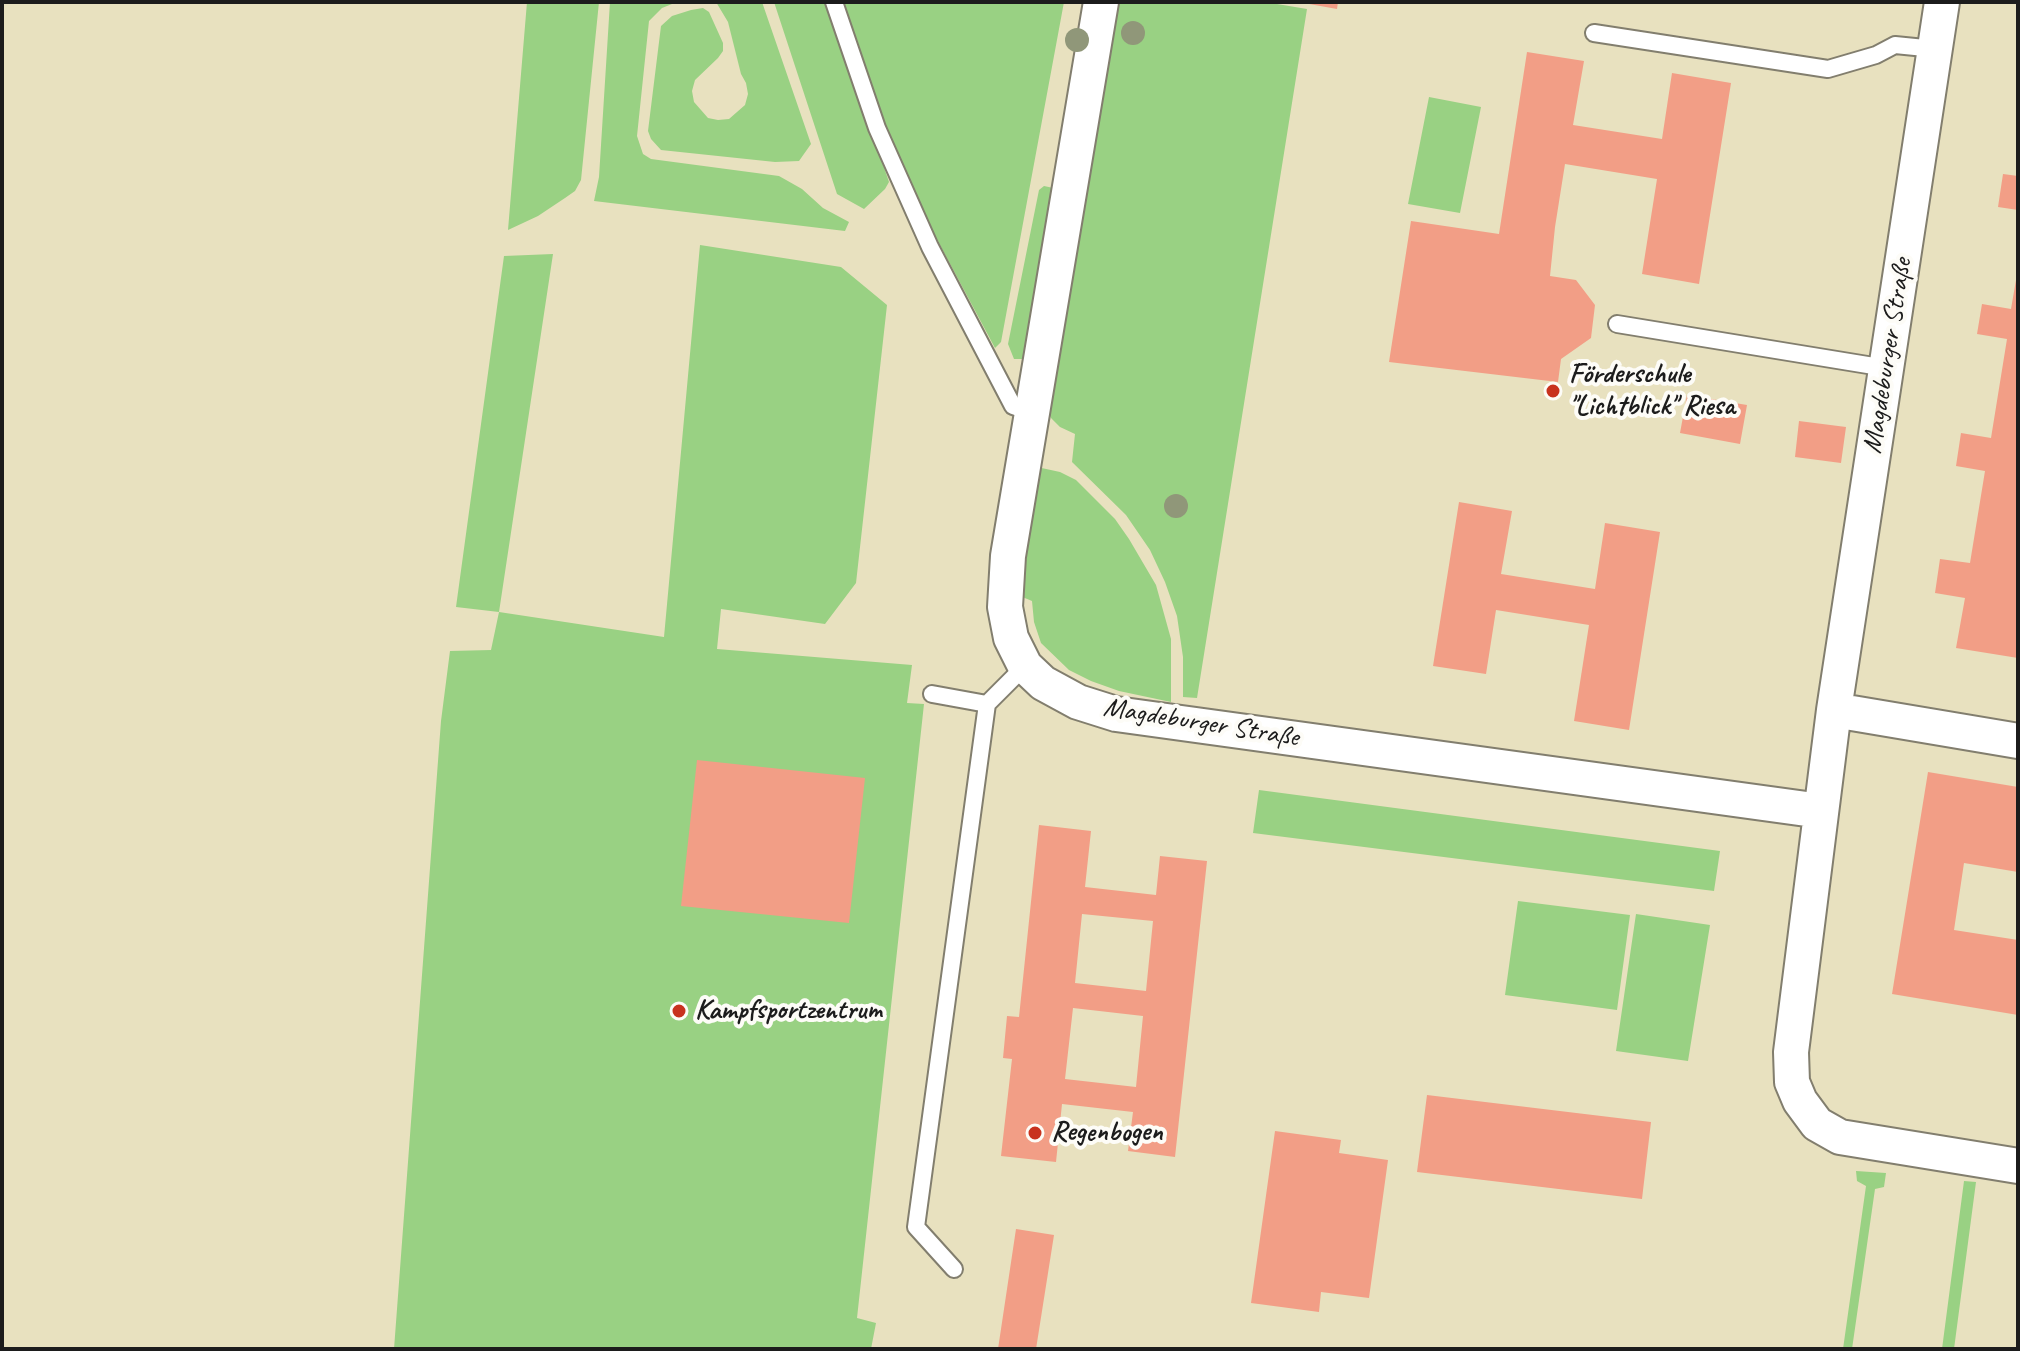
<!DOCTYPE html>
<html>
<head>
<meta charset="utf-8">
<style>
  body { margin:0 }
  #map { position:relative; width:2020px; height:1351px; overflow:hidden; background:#e8e1bf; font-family:Caveat,sans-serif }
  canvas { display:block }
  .frame { position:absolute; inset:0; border:4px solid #1c1c1c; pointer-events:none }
</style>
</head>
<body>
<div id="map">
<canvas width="2020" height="1351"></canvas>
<div class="frame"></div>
</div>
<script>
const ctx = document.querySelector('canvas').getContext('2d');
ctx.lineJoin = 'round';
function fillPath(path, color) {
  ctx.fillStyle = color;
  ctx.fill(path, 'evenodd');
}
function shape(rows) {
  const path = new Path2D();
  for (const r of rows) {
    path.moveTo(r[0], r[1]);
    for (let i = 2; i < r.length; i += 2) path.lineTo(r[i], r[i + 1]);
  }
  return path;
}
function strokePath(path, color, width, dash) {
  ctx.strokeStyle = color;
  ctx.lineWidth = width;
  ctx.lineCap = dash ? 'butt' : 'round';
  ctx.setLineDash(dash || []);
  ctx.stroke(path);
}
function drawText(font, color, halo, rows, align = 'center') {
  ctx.font = font + ' Caveat,sans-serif';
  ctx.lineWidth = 8;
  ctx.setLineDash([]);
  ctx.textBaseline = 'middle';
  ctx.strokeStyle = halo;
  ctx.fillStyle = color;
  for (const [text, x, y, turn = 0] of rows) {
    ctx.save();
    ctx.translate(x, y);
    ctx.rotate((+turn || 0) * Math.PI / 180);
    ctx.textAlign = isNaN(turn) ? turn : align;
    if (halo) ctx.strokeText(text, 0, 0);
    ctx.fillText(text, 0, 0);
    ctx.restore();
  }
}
fillPath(shape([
  [527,2,599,2,581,180,575,191,565,198,538,216,508,230],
  [610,2,677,2,662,8,649,21,637,136,643,154,651,159,779,176,802,189,823,208,849,222,845,231,594,201,599,177],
  [716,2,762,2,811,144,799,161,775,162,661,150,651,139,648,131,661,26,672,16,691,10,703,8,709,12,723,43,723,51,718,58,695,80,692,91,694,102,708,118,718,120,729,119,745,105,748,94,746,83,741,74,728,22],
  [774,2,828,2,889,182,885,189,864,209,837,194],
  [843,2,1064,2,1001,342,995,348,902,174],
  [1117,2,1265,2,1307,9,1197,698,1183,697,1183,657,1177,616,1165,582,1150,550,1126,515,1072,462,1075,434,1060,427,1051,418,1046,406],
  [1429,97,1481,107,1460,213,1408,204],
  [1044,186,1058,189,1027,359,1014,359,1008,344,1039,190],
  [700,245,841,267,887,305,856,583,825,624,721,609,717,649,912,665,907,703,924,704,857,1318,876,1323,871,1349,394,1349,441,721,450,651,491,650,499,612,456,607,504,256,553,254,499,612,664,637],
  [1037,467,1060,472,1076,480,1115,519,1129,539,1156,585,1171,639,1171,702,1119,691,1091,681,1069,670,1041,643,1034,622,1032,601,1020,596],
  [1259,790,1720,851,1714,891,1253,833],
  [1518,901,1630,915,1617,1010,1505,995],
  [1636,914,1710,925,1688,1061,1616,1051],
  [1856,1171,1886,1173,1884,1187,1875,1189,1852,1349,1843,1349,1866,1186,1857,1181],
  [1964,1181,1976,1182,1954,1349,1942,1349]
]), '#99d183');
fillPath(shape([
  [1298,2,1338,2,1337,9],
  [1527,52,1584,61,1573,125,1662,139,1672,73,1731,83,1699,284,1642,274,1657,179,1565,164,1555,227,1550,276,1576,280,1595,305,1591,338,1561,359,1558,382,1389,362,1411,221,1499,234],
  [2003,174,2018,176,2018,210,1998,207],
  [2016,280,2018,280,2018,658,1956,648,1965,598,1935,593,1940,559,1970,563,1985,471,1956,466,1961,433,1991,438,2007,339,1977,334,1982,304,2011,309],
  [1687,395,1747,405,1740,444,1680,433],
  [1799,421,1846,427,1841,463,1795,457],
  [1459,502,1512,511,1501,574,1595,589,1605,523,1660,532,1629,730,1574,721,1589,625,1496,610,1486,674,1433,666],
  [697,760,865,778,849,923,681,906],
  [1928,772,2018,787,2018,872,1964,863,1954,930,2018,940,2018,1015,1892,994],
  [1039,825,1091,831,1085,887,1156,895,1160,856,1207,861,1175,1157,1128,1151,1133,1112,1062,1104,1056,1162,1001,1156,1012,1059,1003,1058,1007,1016,1019,1017],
  [1082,914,1153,921,1146,991,1075,983],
  [1073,1008,1143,1016,1136,1087,1065,1079],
  [1427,1095,1651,1122,1642,1199,1417,1172],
  [1275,1131,1341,1140,1339,1153,1388,1160,1369,1298,1321,1292,1319,1312,1251,1303],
  [1016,1229,1054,1235,1036,1349,998,1349]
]), '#f29e86');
const service = shape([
  [834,2,877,128,930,247,1013,406,1033,413],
  [1594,33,1828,69,1876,55,1895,45,1935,49],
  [1617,324,1886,368],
  [932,694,987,704],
  [954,1269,916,1227,987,704,1025,666]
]);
const minor = shape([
  [1101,2,1008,556,1005,607,1011,638,1025,666,1043,683,1078,702,1116,714,1821,811],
  [1942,2,1834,710,1791,1052,1792,1082,1800,1101,1817,1124,1840,1137,2018,1166],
  [1834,710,2018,741]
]);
strokePath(service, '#827e6e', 20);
strokePath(minor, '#827e6e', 38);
strokePath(service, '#fff', 16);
strokePath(minor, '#fff', 34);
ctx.fillStyle = '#909779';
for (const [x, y] of [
  [1133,33],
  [1077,40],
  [1176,506]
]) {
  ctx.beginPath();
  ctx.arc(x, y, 12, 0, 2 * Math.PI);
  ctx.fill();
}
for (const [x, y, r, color] of [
  [1553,391,8,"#c8321e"],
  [679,1011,8,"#c8321e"],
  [1035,1133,8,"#c8321e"]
]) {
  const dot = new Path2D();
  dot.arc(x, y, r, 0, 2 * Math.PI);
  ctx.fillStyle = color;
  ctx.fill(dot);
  strokePath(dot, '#fdfcf7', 3);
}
drawText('28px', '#1c1c1c', '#fdfcf7', [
  ["Magdeburger Straße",1888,356,-81],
  ["Magdeburger Straße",1201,723,9]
]);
drawText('bold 28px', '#1c1c1c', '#fdfcf7', [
  ["Förderschule",1569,375],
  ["\"Lichtblick\" Riesa",1569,407],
  ["Kampfsportzentrum",695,1011],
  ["Regenbogen",1051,1133]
], 'left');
</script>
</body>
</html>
